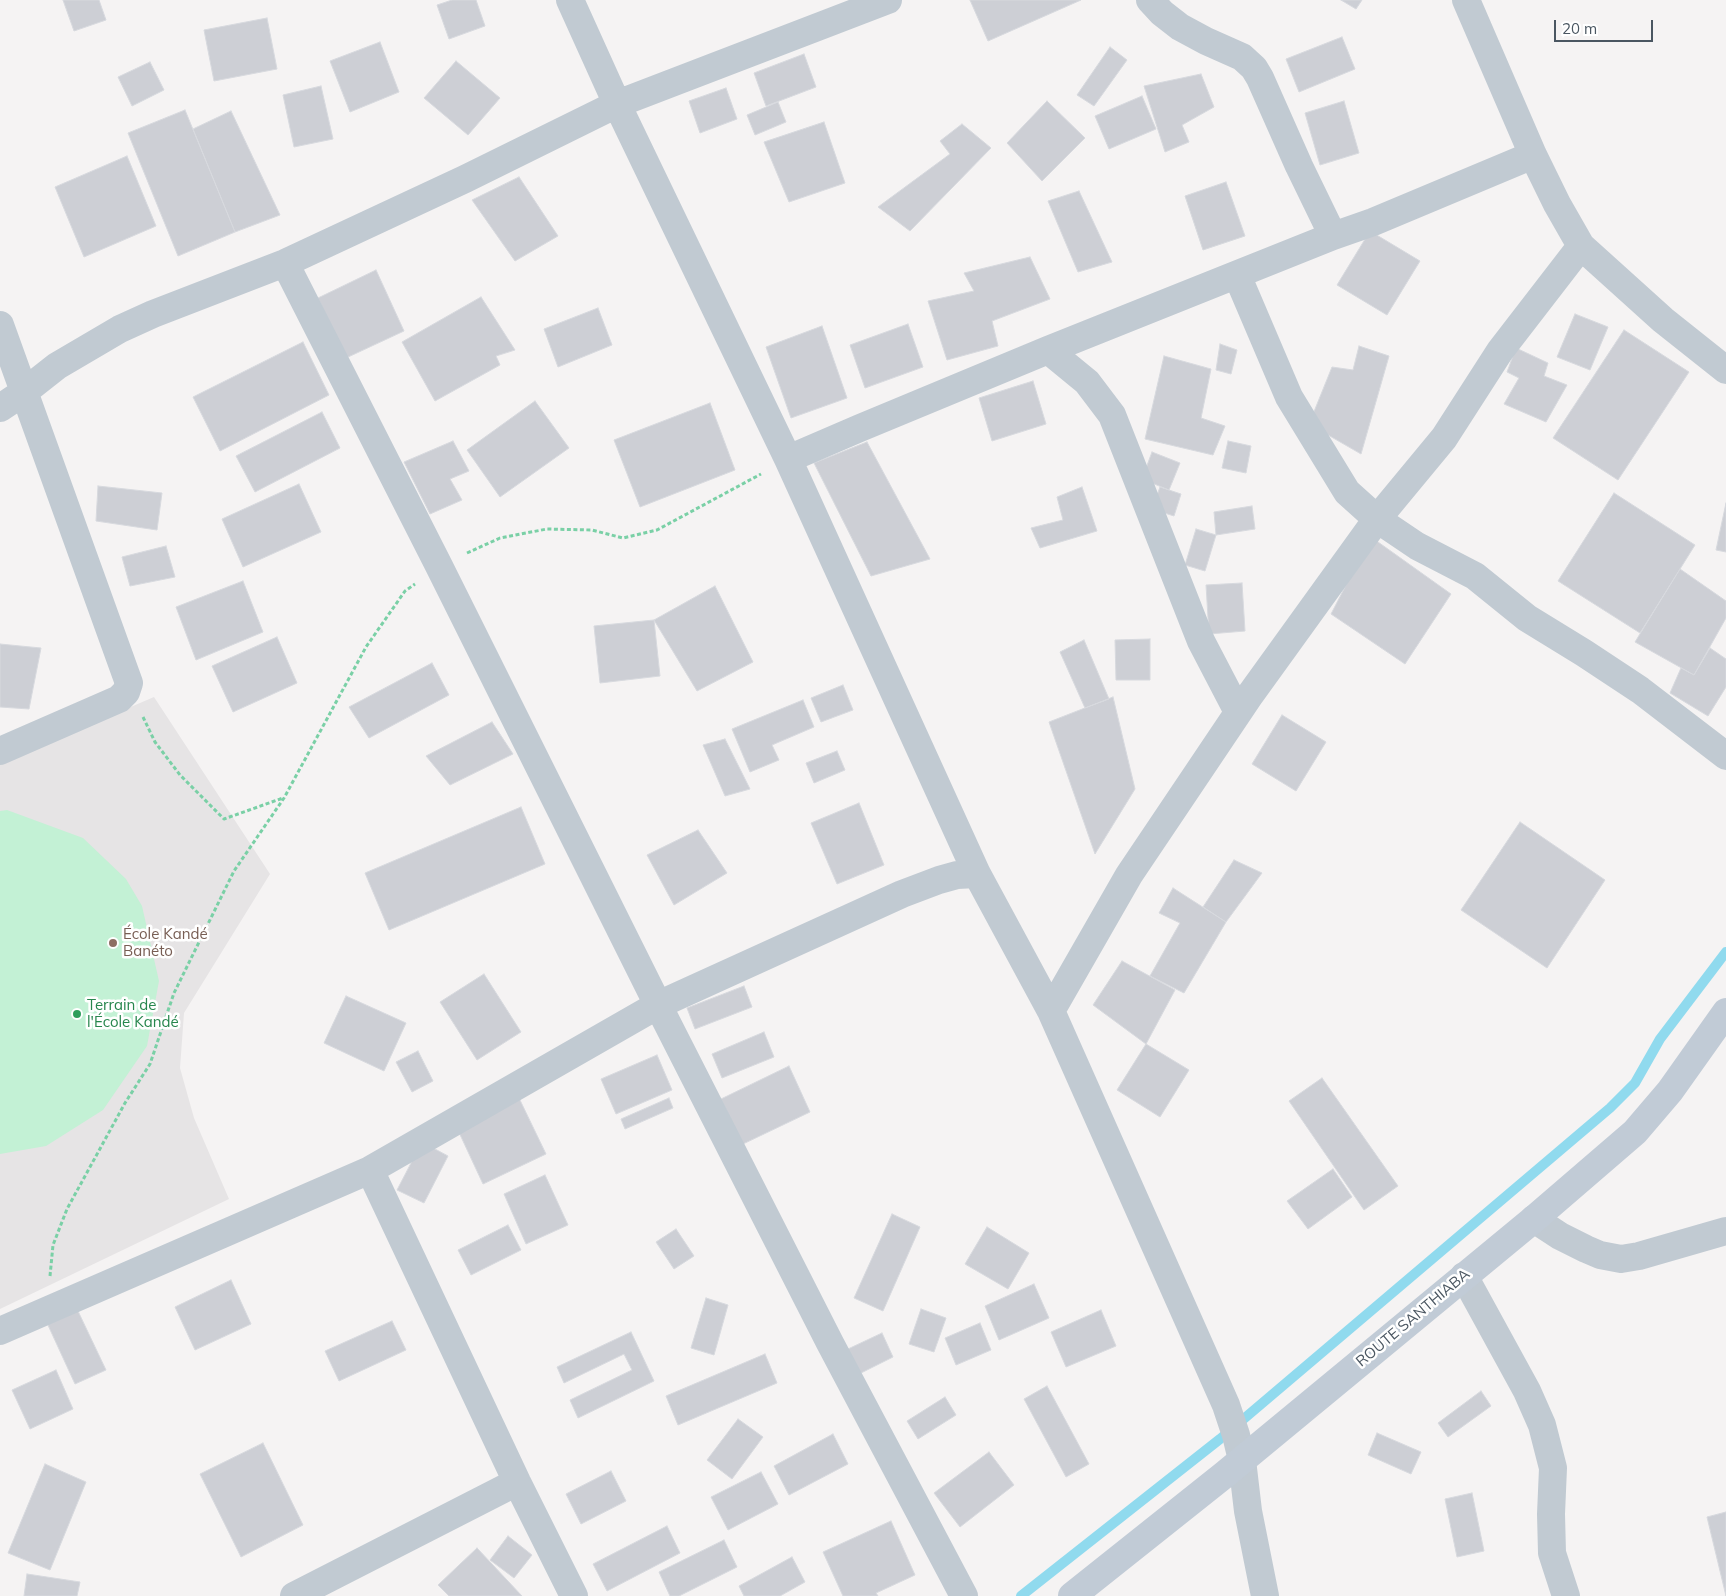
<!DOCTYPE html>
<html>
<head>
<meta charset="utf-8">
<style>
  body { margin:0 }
  #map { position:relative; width:1726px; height:1596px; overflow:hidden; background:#f5f3f3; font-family:Mulish,sans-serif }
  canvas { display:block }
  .scale { position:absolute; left:1554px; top:20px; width:99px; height:22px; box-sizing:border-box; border:2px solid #4a5661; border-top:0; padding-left:6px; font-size:15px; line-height:18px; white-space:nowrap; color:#4a5661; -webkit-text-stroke:4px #fff; paint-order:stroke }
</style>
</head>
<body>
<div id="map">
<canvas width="1726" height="1596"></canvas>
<div class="scale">20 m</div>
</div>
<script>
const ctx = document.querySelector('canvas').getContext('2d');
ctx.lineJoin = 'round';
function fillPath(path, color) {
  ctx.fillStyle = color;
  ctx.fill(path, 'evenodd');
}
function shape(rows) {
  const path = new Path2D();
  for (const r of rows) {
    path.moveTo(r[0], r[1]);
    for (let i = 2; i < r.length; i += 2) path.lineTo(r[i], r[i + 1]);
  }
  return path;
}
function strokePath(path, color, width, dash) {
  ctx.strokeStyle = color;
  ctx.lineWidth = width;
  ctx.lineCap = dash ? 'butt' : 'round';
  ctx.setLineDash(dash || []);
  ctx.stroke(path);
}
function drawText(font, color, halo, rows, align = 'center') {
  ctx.font = font + ' Mulish,sans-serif';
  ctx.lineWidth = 5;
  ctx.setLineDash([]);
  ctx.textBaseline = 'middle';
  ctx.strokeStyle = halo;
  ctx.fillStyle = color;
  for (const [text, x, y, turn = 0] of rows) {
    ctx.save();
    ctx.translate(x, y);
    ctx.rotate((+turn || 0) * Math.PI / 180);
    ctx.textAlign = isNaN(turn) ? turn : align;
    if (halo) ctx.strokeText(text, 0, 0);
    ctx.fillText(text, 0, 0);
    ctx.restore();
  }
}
fillPath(shape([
  [154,697,270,874,184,1013,180,1068,194,1118,229,1199,0,1309,0,763]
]), '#e6e4e5');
fillPath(shape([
  [7,810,83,838,126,879,142,906,159,981,147,1046,103,1110,46,1146,0,1154,0,811]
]), '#c3f1d5');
strokePath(shape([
  [1021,1596,1220,1439,1610,1108,1635,1083,1660,1039,1726,952]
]), '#90daee', 10);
const building = shape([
  [63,0,99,0,106,20,74,31,63,0],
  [452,0,476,0,485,26,449,39,437,5,452,0],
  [970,0,1081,0,988,41,970,0],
  [1341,0,1362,0,1356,9,1341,0],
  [267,18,277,69,214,81,204,30,267,18],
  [1342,37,1355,69,1299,92,1286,59,1342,37],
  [380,42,399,92,350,112,330,61,380,42],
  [1110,47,1127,60,1094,106,1077,95,1110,47],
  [804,54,816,87,766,106,754,73,804,54],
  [456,61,500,98,468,135,424,98,456,61],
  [150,62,164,90,132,106,118,77,150,62],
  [1201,74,1214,107,1182,125,1189,142,1165,152,1144,86,1201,74],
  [321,86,333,139,294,147,283,95,321,86],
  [726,88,737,119,700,133,689,101,726,88],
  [1142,96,1156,129,1109,149,1095,116,1142,96],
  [1047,101,1085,138,1042,181,1007,143,1047,101],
  [1344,101,1359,153,1320,165,1305,113,1344,101],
  [778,102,786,122,755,135,747,115,778,102],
  [185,110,235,232,178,256,128,133,185,110],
  [231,111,280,215,235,232,193,129,231,111],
  [824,122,845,183,789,202,764,142,824,122],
  [962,124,991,148,910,231,878,207,950,154,940,141,962,124],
  [127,156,156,226,84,257,55,187,127,156],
  [519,177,558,236,515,261,472,200,519,177],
  [1226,182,1245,236,1203,250,1185,196,1226,182],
  [1079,191,1112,262,1078,272,1048,201,1079,191],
  [1370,231,1420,261,1387,315,1337,285,1370,231],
  [1030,257,1050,299,992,321,998,346,947,360,928,301,974,291,964,273,1030,257],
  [376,270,404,331,346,358,318,298,376,270],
  [481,297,515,350,496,356,500,365,435,401,402,342,481,297],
  [598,308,612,345,558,367,544,329,598,308],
  [1575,314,1608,327,1590,370,1557,357,1575,314],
  [908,324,923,367,865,388,850,345,908,324],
  [822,326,847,398,791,418,766,347,822,326],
  [1624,330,1689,372,1618,480,1553,438,1624,330],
  [303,342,329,395,220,451,193,397,303,342],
  [1220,344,1237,350,1231,374,1216,370,1220,344],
  [1359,346,1389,356,1361,454,1309,424,1332,367,1353,370,1359,346],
  [1516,348,1548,363,1544,376,1567,385,1546,422,1504,404,1519,378,1507,372,1516,348],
  [1164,356,1211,369,1201,418,1225,426,1213,455,1145,439,1164,356],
  [1033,381,1046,424,992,441,979,398,1033,381],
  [535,401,569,448,500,497,467,450,535,401],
  [710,403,735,470,640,507,614,440,710,403],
  [322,412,340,448,255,492,236,456,322,412],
  [453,441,469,471,450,479,462,500,430,514,404,462,453,441],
  [1228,441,1251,446,1246,473,1222,468,1228,441],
  [867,442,930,559,871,576,814,463,867,442],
  [1152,452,1180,463,1169,490,1142,479,1152,452],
  [299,484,321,532,243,567,222,519,299,484],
  [98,486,162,493,157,530,96,521,98,486],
  [1082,487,1097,531,1040,548,1031,528,1063,520,1057,497,1082,487],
  [1160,487,1181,494,1174,516,1152,509,1160,487],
  [1614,493,1695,545,1640,633,1558,581,1614,493],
  [1726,503,1726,552,1716,550,1726,503],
  [1252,506,1255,529,1216,535,1214,512,1252,506],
  [1196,529,1216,535,1205,571,1185,565,1196,529],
  [1371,537,1451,594,1405,664,1331,614,1371,537],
  [166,546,175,577,130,586,122,557,166,546],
  [1680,569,1726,601,1726,618,1694,675,1635,642,1680,569],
  [243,581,263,632,196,660,176,607,243,581],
  [1242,583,1245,631,1209,634,1206,585,1242,583],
  [715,586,753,662,697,691,654,620,715,586],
  [654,620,660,676,600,683,594,626,654,620],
  [277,637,297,683,233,712,212,666,277,637],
  [1150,639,1150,680,1116,680,1115,640,1150,639],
  [1084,640,1109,699,1085,708,1060,652,1084,640],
  [0,644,41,648,29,709,0,707,0,644],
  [1710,648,1726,659,1726,687,1708,716,1670,693,1681,668,1694,675,1710,648],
  [432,663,449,695,369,738,349,707,432,663],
  [843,685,853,710,821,722,811,698,843,685],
  [1113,697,1135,789,1095,854,1049,722,1113,697],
  [803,700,814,727,772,745,779,760,750,772,732,729,803,700],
  [1282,715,1326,742,1296,791,1252,764,1282,715],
  [492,722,513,754,450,785,426,756,492,722],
  [725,739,750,789,725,796,703,745,725,739],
  [837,751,845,770,814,783,806,763,837,751],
  [859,803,884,865,837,884,811,823,859,803],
  [521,807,545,864,389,930,365,873,521,807],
  [1520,822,1605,880,1547,968,1461,910,1520,822],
  [698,830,727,873,674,905,647,855,698,830],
  [1234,860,1262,873,1226,922,1203,907,1234,860],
  [1173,888,1226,922,1184,993,1150,976,1180,923,1159,913,1173,888],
  [1122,961,1175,990,1146,1044,1093,1005,1122,961],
  [484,974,521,1032,477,1060,440,1002,484,974],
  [744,986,752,1007,695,1029,687,1008,744,986],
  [346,996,406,1023,384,1071,324,1043,346,996],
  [764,1032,774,1057,722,1078,712,1054,764,1032],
  [1146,1044,1189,1070,1160,1117,1117,1090,1146,1044],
  [418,1051,433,1081,412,1092,396,1062,418,1051],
  [657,1055,672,1090,616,1114,601,1079,657,1055],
  [789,1066,810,1112,743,1144,721,1099,789,1066],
  [1322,1078,1398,1186,1364,1210,1289,1101,1322,1078],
  [518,1096,546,1154,483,1184,456,1126,518,1096],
  [669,1098,673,1108,625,1129,621,1119,669,1098],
  [422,1142,448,1156,424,1203,397,1190,422,1142],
  [1333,1169,1352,1197,1308,1229,1287,1201,1333,1169],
  [545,1175,568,1225,526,1244,504,1194,545,1175],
  [892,1214,920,1227,883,1311,854,1298,892,1214],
  [508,1225,521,1250,471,1275,458,1250,508,1225],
  [987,1227,1029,1253,1008,1289,965,1264,987,1227],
  [676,1229,694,1256,674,1269,656,1242,676,1229],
  [231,1280,251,1324,195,1350,175,1307,231,1280],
  [1034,1284,1049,1318,999,1340,985,1306,1034,1284],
  [706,1298,728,1305,714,1355,691,1348,706,1298],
  [77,1309,106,1370,75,1384,47,1323,77,1309],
  [921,1309,946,1318,934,1352,909,1344,921,1309],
  [1101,1310,1116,1346,1066,1367,1051,1332,1101,1310],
  [392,1321,406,1350,339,1381,325,1351,392,1321],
  [980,1323,991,1350,956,1365,945,1338,980,1323],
  [631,1332,654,1381,578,1418,570,1400,632,1370,624,1354,564,1383,557,1367,631,1332],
  [882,1333,893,1357,859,1374,848,1349,882,1333],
  [765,1354,777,1383,678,1425,666,1396,765,1354],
  [56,1370,73,1409,30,1429,12,1390,56,1370],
  [1047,1386,1089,1464,1066,1477,1024,1399,1047,1386],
  [1481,1391,1491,1406,1448,1437,1438,1423,1481,1391],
  [945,1397,956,1415,918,1439,907,1421,945,1397],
  [738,1419,763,1437,732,1479,707,1460,738,1419],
  [1377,1433,1421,1452,1411,1474,1368,1455,1377,1433],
  [833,1434,848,1464,789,1495,774,1466,833,1434],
  [263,1443,303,1525,241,1557,200,1474,263,1443],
  [989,1452,1014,1485,960,1527,934,1493,989,1452],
  [45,1464,86,1482,50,1570,8,1553,45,1464],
  [611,1471,626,1501,581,1524,566,1494,611,1471],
  [761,1472,778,1504,728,1530,711,1497,761,1472],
  [1472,1493,1484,1551,1457,1557,1445,1499,1472,1493],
  [1726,1512,1726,1596,1707,1517,1726,1512],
  [891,1521,915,1575,876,1593,878,1596,843,1596,823,1552,891,1521],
  [667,1526,680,1553,607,1591,593,1564,667,1526],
  [508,1536,532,1555,514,1578,490,1560,508,1536],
  [724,1540,737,1567,679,1596,670,1596,659,1572,724,1540],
  [477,1548,522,1596,449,1596,438,1585,477,1548],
  [792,1557,805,1582,780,1596,744,1596,739,1586,792,1557],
  [27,1574,80,1582,77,1596,24,1596,27,1574]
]);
fillPath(building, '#cdcfd5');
strokePath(building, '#d7d9de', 1);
strokePath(shape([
  [467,553,500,538,547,529,592,530,623,538,657,530,761,474],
  [143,717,155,742,180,775,224,819,283,798],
  [50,1276,53,1245,67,1209,125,1103,150,1064,174,993,234,871,284,798,366,647,405,591,415,584]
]), '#7ad0a6', 3, [4, 2.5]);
strokePath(shape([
  [570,0,617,104,788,459,977,874,1051,1011,1226,1405,1236,1435,1242,1460,1248,1511,1265,1596],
  [1150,0,1162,13,1180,27,1206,41,1242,57,1254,68,1260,78,1299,166,1333,236],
  [1466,0,1533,155,1557,204,1581,246,1663,320,1726,370],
  [285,263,439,566,658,1005,830,1343,964,1596],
  [1237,275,1289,397,1347,492,1377,519,1417,546,1475,576,1527,618,1584,653,1640,690,1726,756],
  [0,325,129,683,126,692,119,699,0,751],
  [1048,350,1087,382,1112,415,1201,641,1238,712],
  [0,408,24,392,57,366,120,329,153,314,285,263,465,179,617,104,888,0],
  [788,459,860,428,1048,350,1333,236,1373,222,1533,155],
  [1051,1011,1129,875,1250,695,1377,519,1444,438,1500,351,1581,246],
  [370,1170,517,1482,574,1596],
  [1534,1219,1560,1236,1586,1249,1600,1255,1621,1259,1639,1256,1726,1231],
  [1464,1276,1527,1391,1542,1425,1553,1468,1551,1514,1552,1553,1566,1596],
  [0,1331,370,1170,658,1005,902,894,939,880,957,875,977,874],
  [294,1596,517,1482]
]), '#c1cad2', 28);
strokePath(shape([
  [1072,1596,1224,1475,1534,1219,1635,1132,1670,1091,1726,1012]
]), '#c1cbd6', 28);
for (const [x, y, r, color] of [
  [113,943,5,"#8d6e63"],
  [77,1014,5,"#2e9e5b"]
]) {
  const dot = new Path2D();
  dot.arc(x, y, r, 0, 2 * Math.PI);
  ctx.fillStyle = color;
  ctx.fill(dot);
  strokePath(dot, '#fff', 2);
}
drawText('15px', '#785e54', '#fff', [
  ["École Kandé",123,934],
  ["Banéto",123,951]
], 'left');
drawText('15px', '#27864d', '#fff', [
  ["Terrain de",87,1005],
  ["l'École Kandé",87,1022]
], 'left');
drawText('15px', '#4a5661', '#fff', [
  ["ROUTE SANTHIABA",1413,1318,-40]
]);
</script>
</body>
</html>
